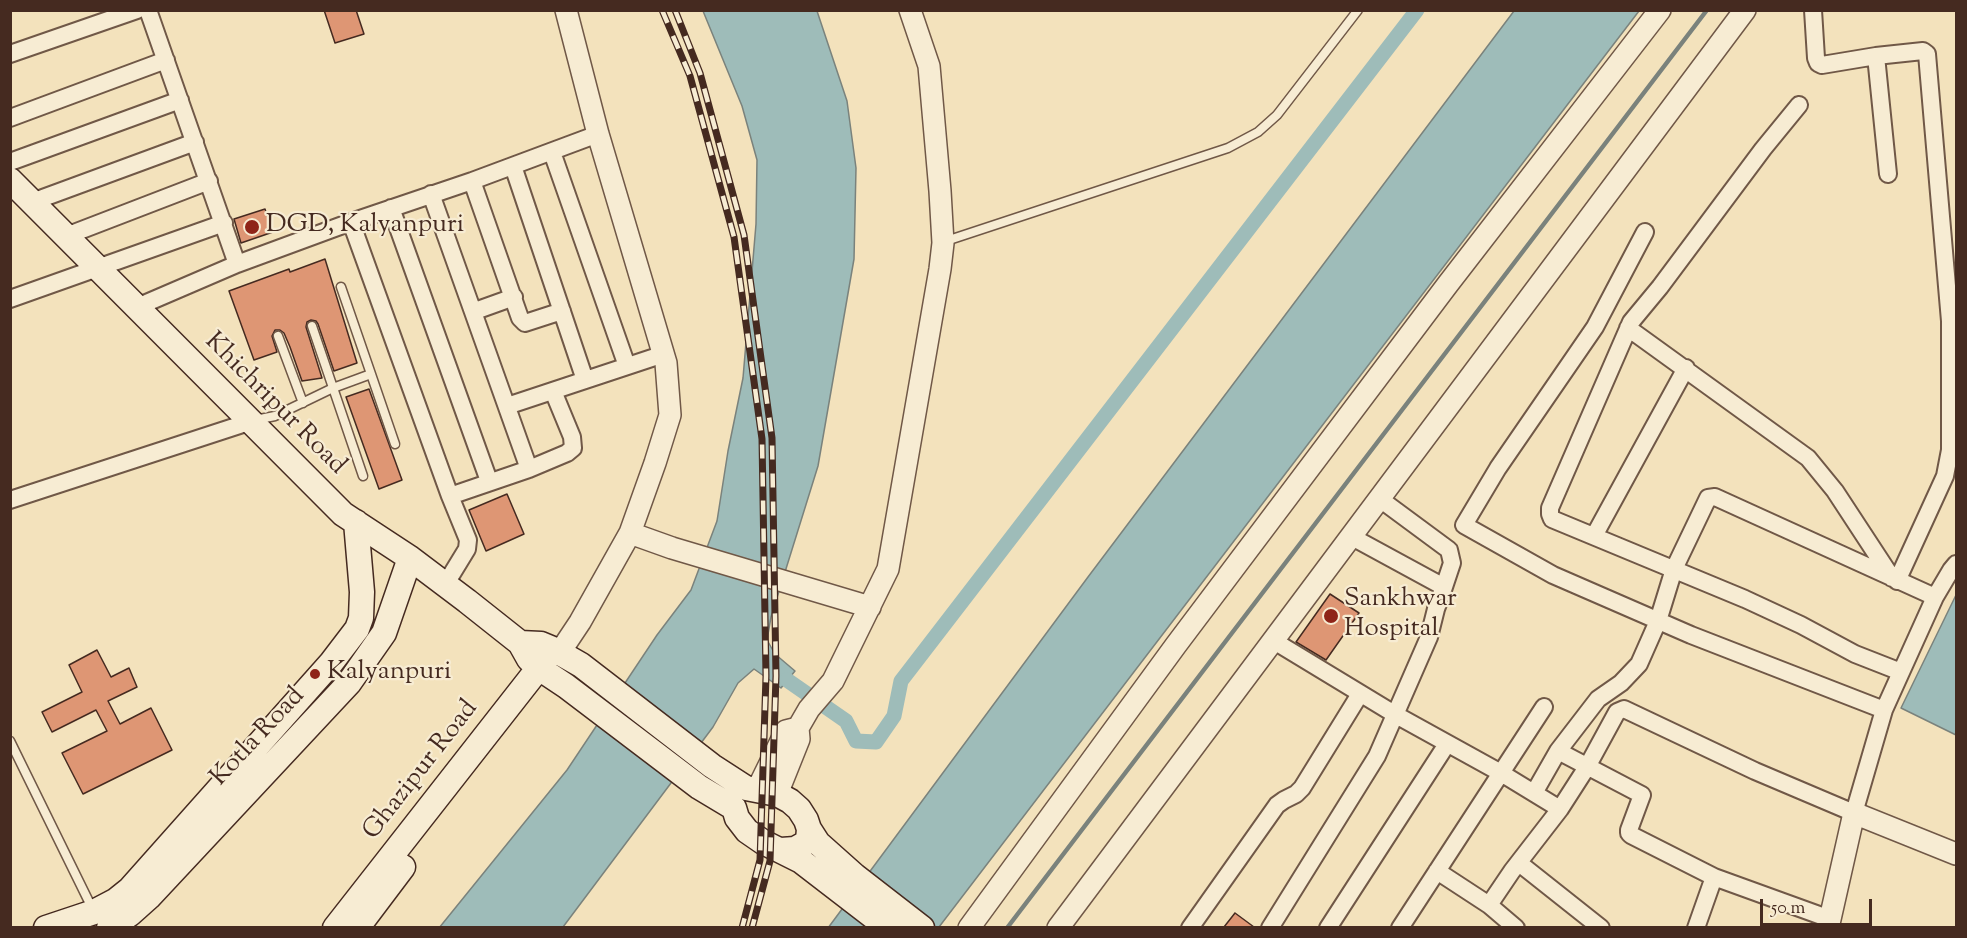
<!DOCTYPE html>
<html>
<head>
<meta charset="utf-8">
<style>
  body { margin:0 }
  #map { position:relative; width:1967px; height:938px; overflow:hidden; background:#f3e2bc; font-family:"Sorts Mill Goudy",serif }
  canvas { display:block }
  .frame { position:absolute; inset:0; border:12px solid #452a20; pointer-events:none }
  .scale { position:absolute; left:1760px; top:899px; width:112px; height:27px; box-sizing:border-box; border:3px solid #452a20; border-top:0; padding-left:8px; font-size:18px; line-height:21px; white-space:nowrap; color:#452a20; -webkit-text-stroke:4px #f7ecd3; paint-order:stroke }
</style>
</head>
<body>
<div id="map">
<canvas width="1967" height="938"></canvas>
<div class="frame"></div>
<div class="scale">50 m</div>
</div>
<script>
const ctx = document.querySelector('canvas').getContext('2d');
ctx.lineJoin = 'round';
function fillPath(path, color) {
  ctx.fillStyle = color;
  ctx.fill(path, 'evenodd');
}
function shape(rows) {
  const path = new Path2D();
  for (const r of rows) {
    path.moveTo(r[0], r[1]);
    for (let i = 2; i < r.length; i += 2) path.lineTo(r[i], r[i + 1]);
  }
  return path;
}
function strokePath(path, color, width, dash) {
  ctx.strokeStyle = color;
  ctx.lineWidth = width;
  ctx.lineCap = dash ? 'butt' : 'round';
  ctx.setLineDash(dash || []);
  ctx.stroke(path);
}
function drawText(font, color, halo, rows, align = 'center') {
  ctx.font = font + ' "Sorts Mill Goudy",serif';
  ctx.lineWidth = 4.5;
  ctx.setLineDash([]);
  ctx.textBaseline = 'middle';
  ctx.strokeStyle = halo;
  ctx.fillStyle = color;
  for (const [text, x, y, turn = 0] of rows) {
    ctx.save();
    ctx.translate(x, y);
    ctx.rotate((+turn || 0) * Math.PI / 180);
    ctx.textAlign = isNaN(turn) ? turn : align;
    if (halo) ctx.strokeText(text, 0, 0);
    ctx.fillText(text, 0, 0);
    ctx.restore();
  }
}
const water = shape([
  [703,11,817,11,847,101,856,168,854,259,818,466,771,617,767,640,775,654,795,671,781,688,754,669,738,683,713,727,563,927,439,928,567,770,657,635,691,590,717,521,728,451,743,378,756,224,757,160,742,106,703,11],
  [1514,11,1639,11,939,927,828,928,1088,577,1514,11],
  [1956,595,1956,735,1901,708,1956,595]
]);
fillPath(water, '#9ebcb9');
strokePath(water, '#7a827c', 1.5);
strokePath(shape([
  [1007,928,1707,10]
]), '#7a827c', 4.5);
strokePath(shape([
  [787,680,846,721,856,741,876,742,894,716,901,681,1417,10]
]), '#9ebcb9', 15);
const building = shape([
  [324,10,356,10,364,34,335,43,324,10],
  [265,209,273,232,241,243,234,219,265,209],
  [325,259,357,363,334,371,318,324,316,321,311,320,307,322,306,327,322,378,302,381,290,347,284,333,280,330,275,330,272,336,277,352,254,360,229,291,289,269,290,272,325,259],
  [369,389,402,480,379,489,346,397,369,389],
  [507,494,524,534,486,551,469,510,507,494],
  [1330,594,1359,613,1326,660,1296,642,1330,594],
  [97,650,111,677,129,668,137,687,108,701,120,724,151,708,172,750,83,794,62,753,107,731,96,710,52,732,42,712,82,692,69,665,97,650],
  [1235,913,1254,927,1224,927,1235,913]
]);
fillPath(building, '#de9674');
strokePath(building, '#452a20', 1.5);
const service = shape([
  [943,242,1228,148,1258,132,1277,115,1358,10],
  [312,326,363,476],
  [278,336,303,403],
  [371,374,395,444],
  [255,420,275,416,333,388,371,374,341,287],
  [10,741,93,910]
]);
const minor = shape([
  [148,10,237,264],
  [1813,10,1816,58,1818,63,1822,65,1876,56,1923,51,1927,54,1950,321,1950,450,1945,476,1897,581],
  [10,54,137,10],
  [1876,56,1888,174],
  [1799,105,1763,149,1660,287,1631,322,1550,508,1550,514,1552,519,1745,599,1801,625,1855,654,1901,672],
  [10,118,166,60],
  [552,152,627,366],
  [10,162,180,100],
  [513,166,585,380],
  [472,181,520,318,525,323,562,311],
  [431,194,529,469],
  [32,202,195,142],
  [391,208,489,481],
  [351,222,450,496,468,540,467,549,445,585],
  [1645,232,1595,327,1498,468,1464,525,1553,575,1691,635,1884,710],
  [66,236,209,181],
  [10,299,224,223],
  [137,307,237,264,351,222,472,181,598,134],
  [475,311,514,297],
  [1628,328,1808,458,1835,491,1892,578],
  [507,406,664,354],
  [450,496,529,469,567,453,573,448,572,437,553,391],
  [1380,499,1449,550,1452,563,1444,587],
  [10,500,249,422],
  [1594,536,1686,368],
  [1274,641,1396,715,1501,773,1560,809],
  [1558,751,1642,795,1629,830,1629,833,1631,835,1714,877],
  [1534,793,1558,751,1598,699,1621,683,1639,664,1658,621,1674,569,1708,498,1715,497,1935,597],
  [1519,863,1601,928],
  [1437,871,1489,905,1516,928],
  [1489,905,1512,871,1560,809,1587,767,1617,712,1624,709,1755,771,1854,813,1884,710,1935,597,1951,570,1956,564],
  [1190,928,1277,805,1284,800,1296,794,1302,788,1360,694],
  [1270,928,1377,756,1429,637,1436,609,1444,587,1352,537],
  [1328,928,1447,744],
  [1400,928,1544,707],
  [1696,928,1714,877,1830,919]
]);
const tertiary = shape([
  [630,533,672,548,870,607],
  [560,652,580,622,630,533,655,463,670,415,666,363,598,134,566,10],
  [757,790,786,731,798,728],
  [777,794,799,739,798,728,809,709,833,681,888,569,940,269,943,243,940,191,929,66,910,10],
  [969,928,1176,645,1448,284,1660,10],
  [1058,928,1745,10],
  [1828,928,1854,813,1956,854]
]);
const secondary = shape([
  [10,180,343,514,410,558,467,601,520,643,529,659,539,668,566,686,699,787,734,808,737,818,747,831,763,842,801,861,888,928],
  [520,643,541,644,553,649,581,665,712,766,746,788,777,794,790,801,799,809,806,820,809,829,808,840,804,844,795,849,781,850],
  [809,829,818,843,855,876,922,928],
  [46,928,94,912,115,901,130,889,331,663,357,629,361,618,362,592,356,522],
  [109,928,130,914,149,897,349,683,384,633,410,558],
  [335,928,548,656],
  [357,928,403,867]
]);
strokePath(service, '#705847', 11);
strokePath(minor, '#705847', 20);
strokePath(tertiary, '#705847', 24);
strokePath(secondary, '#452a20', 27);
strokePath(service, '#f7ecd3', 8);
strokePath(minor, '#f7ecd3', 16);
strokePath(tertiary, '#f7ecd3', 21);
strokePath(secondary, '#f7ecd3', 24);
const rail = shape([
  [662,10,690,76,734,237,762,439,766,676,760,860,742,928],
  [675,10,700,73,744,235,772,438,776,676,770,861,752,928]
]);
strokePath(rail, '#452a20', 7);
strokePath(rail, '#f7ecd3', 4.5, [14]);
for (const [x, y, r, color] of [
  [252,227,8,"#8f2418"],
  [1331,616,8,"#8f2418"],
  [315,674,6,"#8f2418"]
]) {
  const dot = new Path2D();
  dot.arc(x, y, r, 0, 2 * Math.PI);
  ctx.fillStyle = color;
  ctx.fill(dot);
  strokePath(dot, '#f7ecd3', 2);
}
drawText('26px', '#452a20', '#f7ecd3', [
  ["DGD, Kalyanpuri",266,227],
  ["Sankhwar",1344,601],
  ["Hospital",1344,631],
  ["Kalyanpuri",327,674]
], 'left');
drawText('26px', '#452a20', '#f7ecd3', [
  ["Khichripur Road",274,405,45],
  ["Kotla Road",259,738,-47],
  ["Ghazipur Road",422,771,-52]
]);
</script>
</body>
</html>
